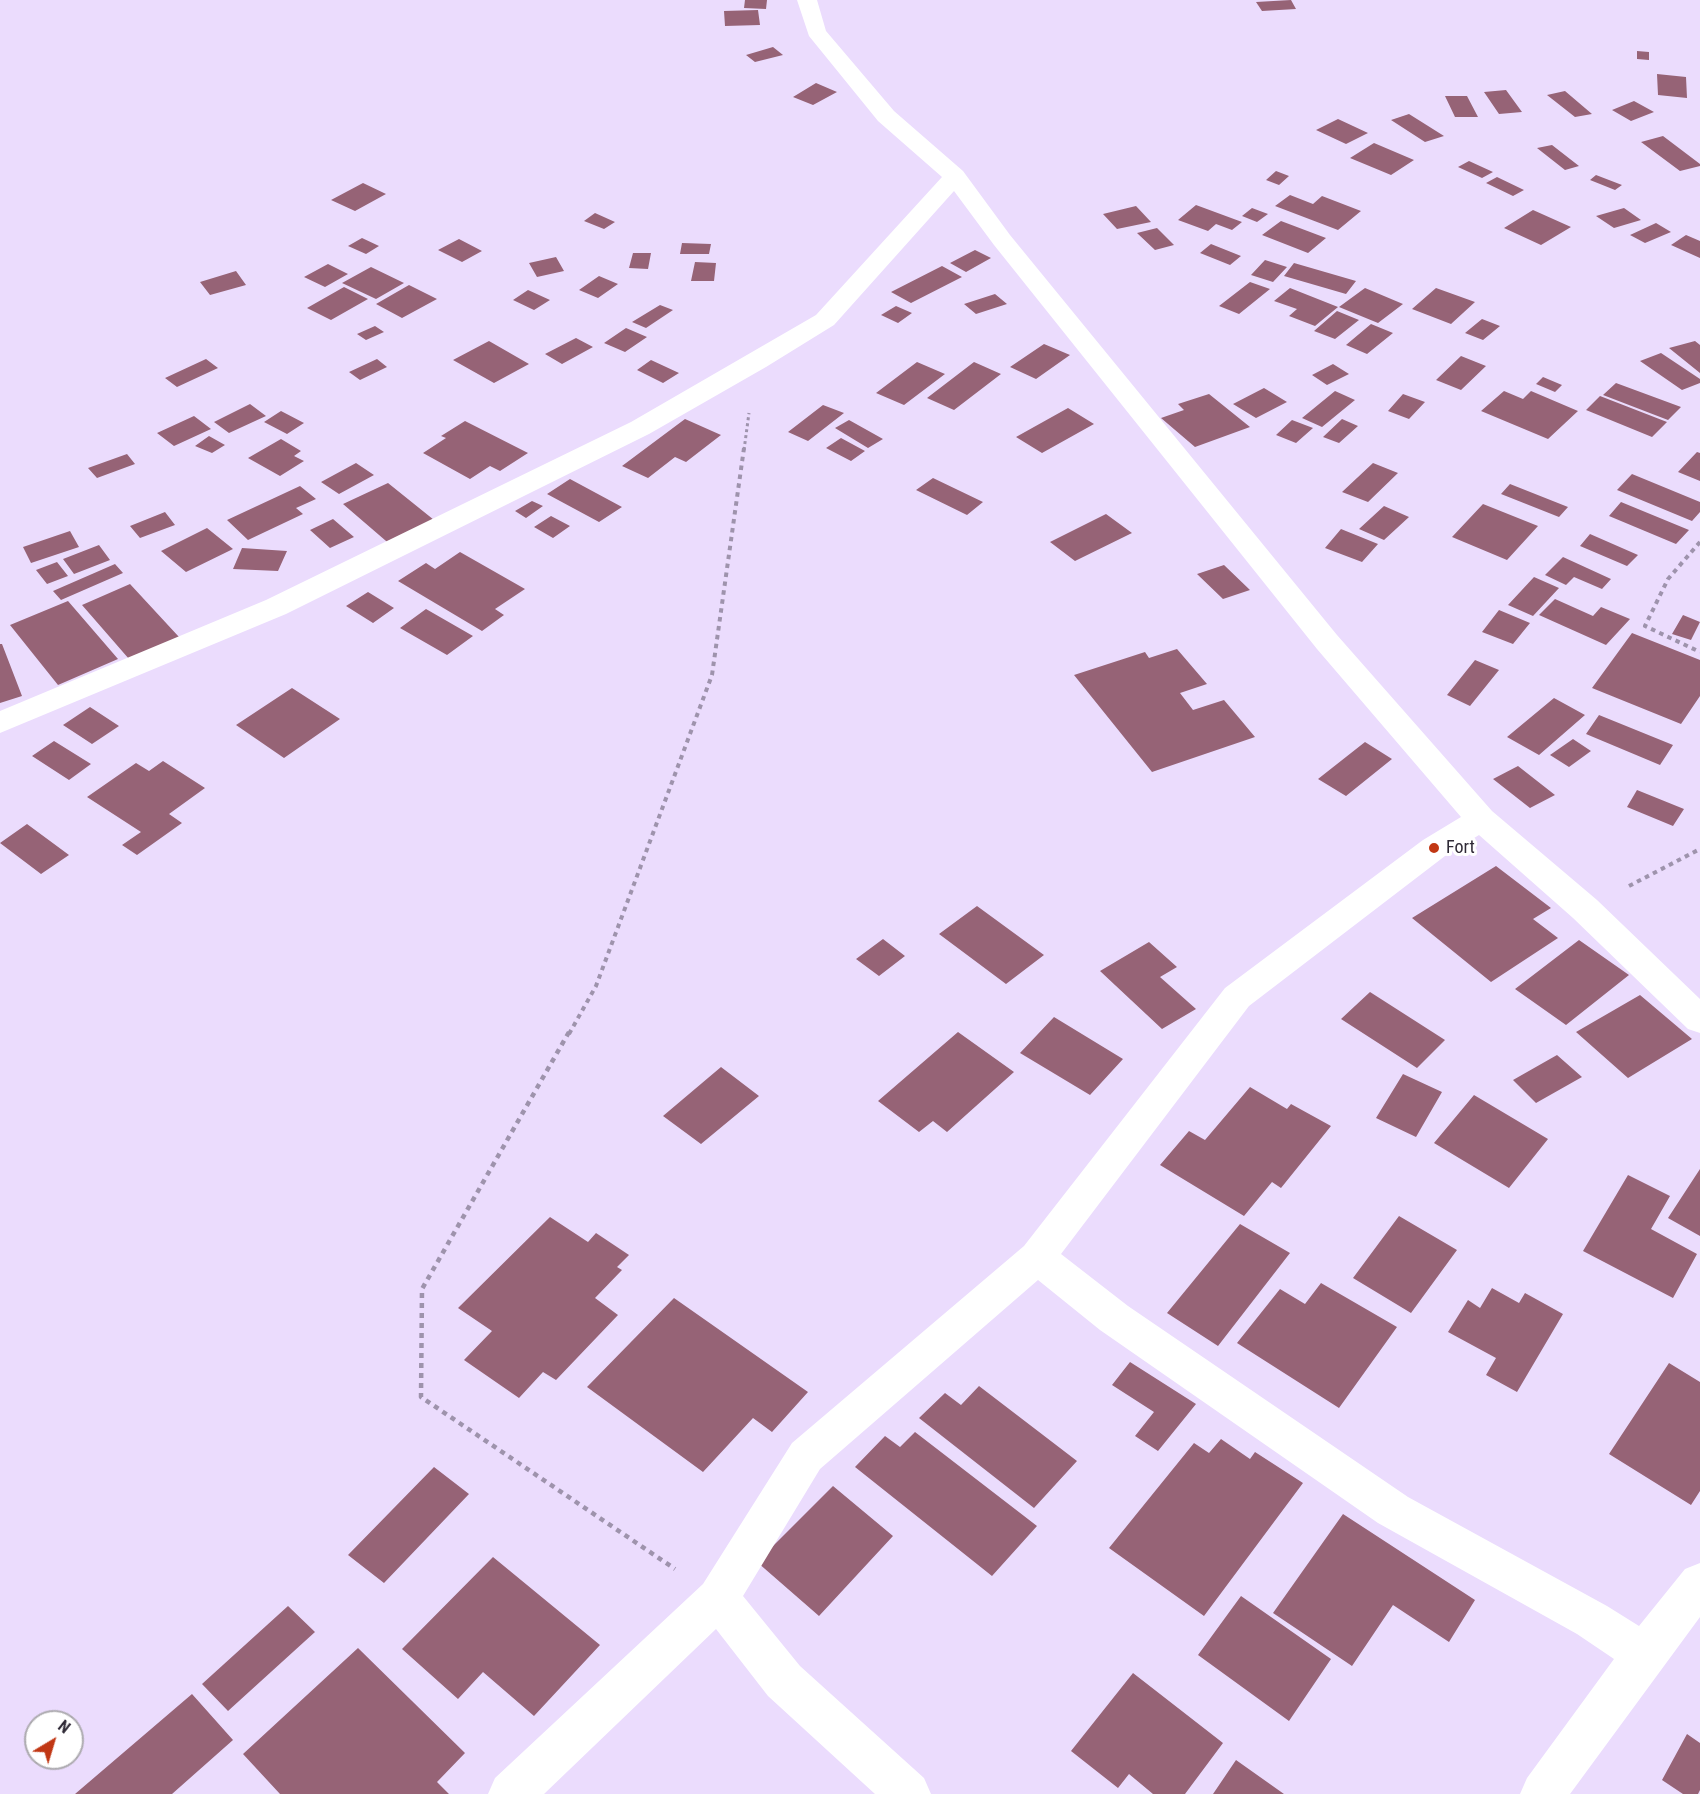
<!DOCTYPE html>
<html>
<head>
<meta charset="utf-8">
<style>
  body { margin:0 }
  #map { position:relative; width:1700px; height:1794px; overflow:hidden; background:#ebdcfd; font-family:"Roboto Condensed",sans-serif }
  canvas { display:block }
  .north { position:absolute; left:24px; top:1710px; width:60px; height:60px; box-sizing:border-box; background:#fff; border:2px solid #acaaaf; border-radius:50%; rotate:38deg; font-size:16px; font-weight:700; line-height:24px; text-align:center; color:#2f2a36 }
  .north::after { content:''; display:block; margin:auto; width:21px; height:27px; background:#c13714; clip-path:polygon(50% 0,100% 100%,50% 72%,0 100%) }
</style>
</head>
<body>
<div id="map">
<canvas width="1700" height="1794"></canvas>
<div class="north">N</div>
</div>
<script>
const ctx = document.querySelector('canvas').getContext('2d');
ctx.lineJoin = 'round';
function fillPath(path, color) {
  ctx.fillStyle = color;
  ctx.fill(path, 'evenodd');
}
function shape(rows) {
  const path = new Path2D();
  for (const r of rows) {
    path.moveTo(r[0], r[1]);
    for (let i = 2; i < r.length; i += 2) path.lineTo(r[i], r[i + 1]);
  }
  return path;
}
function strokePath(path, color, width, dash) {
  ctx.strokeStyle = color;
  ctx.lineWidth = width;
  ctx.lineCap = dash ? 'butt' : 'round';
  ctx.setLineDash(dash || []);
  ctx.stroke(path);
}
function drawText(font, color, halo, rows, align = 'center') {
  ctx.font = font + ' "Roboto Condensed",sans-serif';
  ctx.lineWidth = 6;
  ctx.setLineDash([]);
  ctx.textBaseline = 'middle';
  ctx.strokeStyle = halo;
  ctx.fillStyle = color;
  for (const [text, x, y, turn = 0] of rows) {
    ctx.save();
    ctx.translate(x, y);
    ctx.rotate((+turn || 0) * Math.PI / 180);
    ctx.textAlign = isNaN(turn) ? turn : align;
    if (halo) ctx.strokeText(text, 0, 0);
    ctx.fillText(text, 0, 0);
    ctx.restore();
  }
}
fillPath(shape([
  [745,0,767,0,766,9,744,8],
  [1291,0,1296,9,1262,11,1256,2],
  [758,10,760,25,725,26,724,11],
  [773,47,783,55,755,62,746,55],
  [1637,51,1649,52,1649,60,1637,59],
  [1657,74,1686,77,1687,98,1658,95],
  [816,83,837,92,813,105,793,97],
  [1506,90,1522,112,1499,114,1484,92],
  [1565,91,1592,114,1575,117,1547,95],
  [1445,96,1467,96,1478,117,1455,117],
  [1634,101,1654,112,1631,121,1612,110],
  [1409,114,1444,136,1425,142,1391,120],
  [1338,119,1368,133,1346,144,1316,130],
  [1663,136,1700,164,1700,166,1680,171,1641,142],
  [1374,143,1414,160,1391,175,1350,158],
  [1552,145,1579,166,1565,170,1537,148],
  [1469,161,1493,172,1482,178,1458,167],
  [1276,171,1289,176,1279,185,1266,180],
  [1596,175,1622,185,1615,190,1590,180],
  [1497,177,1524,190,1513,196,1486,183],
  [363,183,386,194,355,211,331,200],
  [1290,195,1313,204,1322,196,1361,211,1338,230,1275,206],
  [1196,205,1242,222,1232,230,1216,224,1208,231,1178,220],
  [1136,206,1151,222,1117,229,1103,214],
  [1252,208,1268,214,1257,222,1242,216],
  [1624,208,1641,220,1614,228,1596,216],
  [1533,210,1571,227,1541,245,1504,228],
  [595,213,615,222,604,229,584,221],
  [1281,221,1326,238,1308,253,1262,235],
  [1656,223,1671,232,1645,243,1630,235],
  [1157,228,1174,245,1155,250,1137,233],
  [1686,235,1700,241,1700,258,1671,245],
  [362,238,379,246,366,254,348,246],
  [459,239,482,251,462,262,438,250],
  [682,243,711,244,709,254,680,254],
  [1211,244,1241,256,1230,265,1200,253],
  [975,250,991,258,966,272,950,263],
  [633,253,651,253,648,269,629,268],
  [556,257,564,271,537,277,529,263],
  [1265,260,1287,267,1273,282,1251,275],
  [695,262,716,263,714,281,691,281],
  [1294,263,1356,281,1346,294,1284,276],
  [328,264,348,274,325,287,304,277],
  [942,266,962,277,911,303,891,292],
  [371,267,404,283,376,299,342,283],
  [236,271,246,285,210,295,200,282],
  [599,276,618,284,598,298,579,290],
  [1250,282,1270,289,1239,314,1219,306],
  [409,285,437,299,402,318,376,304],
  [344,287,368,299,331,320,307,308],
  [1290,288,1338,307,1315,326,1289,316,1297,309,1274,301],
  [1365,288,1403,304,1378,323,1339,307],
  [1436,288,1475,302,1451,324,1412,309],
  [528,290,550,300,534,310,513,300],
  [995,294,1007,304,976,314,964,304],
  [660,305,673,310,646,328,632,322],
  [896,306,912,313,898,323,881,315],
  [1337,311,1359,320,1335,339,1314,331],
  [1482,319,1500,326,1483,340,1465,333],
  [1371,324,1393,333,1367,354,1346,345],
  [375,326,384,332,366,340,357,334],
  [626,328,647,337,625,352,604,343],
  [576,338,593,347,562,364,545,354],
  [489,341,529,364,494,383,453,360],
  [1695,341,1700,345,1700,373,1669,348],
  [1044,344,1070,355,1036,379,1010,367],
  [1661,353,1700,379,1700,383,1682,390,1640,361],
  [1461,356,1486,366,1461,390,1436,380],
  [206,359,218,368,177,387,165,378],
  [377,359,387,367,360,380,349,372],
  [651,360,679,373,663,383,637,370],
  [917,362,945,374,904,405,876,393],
  [974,362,1001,374,954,410,927,398],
  [1333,364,1349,374,1327,385,1312,375],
  [1543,377,1562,385,1555,392,1536,384],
  [1616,383,1681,407,1668,420,1603,395],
  [1264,388,1287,402,1256,418,1233,404],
  [1335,391,1355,400,1322,427,1302,418],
  [1504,391,1523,399,1531,391,1578,411,1548,439,1481,411],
  [1209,394,1250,427,1195,447,1161,418,1184,410,1178,404],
  [1403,394,1425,402,1409,419,1388,411],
  [1600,396,1667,422,1652,437,1586,410],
  [250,404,266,416,229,433,214,422],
  [823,405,844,413,808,441,788,432],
  [1068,408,1094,424,1042,453,1016,437],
  [281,411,304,423,287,434,264,422],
  [194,416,211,429,174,446,157,433],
  [685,419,721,435,686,462,675,457,648,478,622,466],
  [1342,419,1358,426,1339,443,1323,437],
  [849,420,883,439,868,448,835,428],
  [1292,420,1313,428,1296,443,1276,435],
  [465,421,528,453,500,471,490,466,470,479,423,453,446,438,441,436],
  [209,436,225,445,212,453,195,446],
  [841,438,865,451,851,461,826,448],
  [281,439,301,451,294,456,304,461,280,476,248,458],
  [1697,452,1700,453,1700,481,1678,472],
  [127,454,135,464,97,478,88,468],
  [356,463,374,475,339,494,321,482],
  [1373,463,1398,473,1368,502,1342,492],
  [1632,474,1700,502,1700,512,1692,521,1617,490],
  [933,478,983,502,967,515,916,490],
  [570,479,622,507,599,522,547,494],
  [388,483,439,524,393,547,343,504],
  [1510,484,1568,507,1559,517,1501,494],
  [300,486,316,499,296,508,303,514,248,540,227,520],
  [532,501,543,506,526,518,515,511],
  [1621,502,1689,530,1676,544,1609,516],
  [1483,504,1538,526,1507,560,1452,537],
  [1384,506,1409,517,1384,540,1359,529],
  [165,512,175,525,140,538,130,526],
  [1106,514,1132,533,1075,561,1050,542],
  [551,516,570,526,553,538,534,527],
  [333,519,354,537,330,548,310,530],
  [207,528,233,549,186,572,161,551],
  [1341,529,1378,544,1362,562,1325,548],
  [70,531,79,547,31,563,23,547],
  [1590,534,1638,555,1627,566,1580,546],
  [99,545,110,560,74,574,63,559],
  [242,548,287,551,278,571,233,569],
  [460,552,525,589,495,609,504,615,482,631,398,581,426,563,435,569],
  [1563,557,1611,579,1602,589,1574,577,1566,585,1545,575],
  [57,562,68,576,47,584,36,570],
  [115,564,123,573,61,600,53,591],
  [1224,565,1250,590,1223,599,1197,574],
  [1534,577,1559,588,1533,616,1508,605],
  [130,584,179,637,129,659,82,605],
  [368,592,394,608,373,623,346,606],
  [1555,599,1593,616,1601,607,1630,619,1606,645,1539,615],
  [68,601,118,659,58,685,10,625],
  [426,609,473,636,447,655,400,628],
  [1499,610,1530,623,1513,644,1482,632],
  [1683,615,1700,622,1691,640,1672,634],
  [1632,633,1700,660,1700,696,1681,724,1592,688],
  [0,644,2,644,22,696,0,703],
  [1177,649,1207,684,1180,693,1193,710,1224,700,1255,737,1152,772,1074,675,1145,652,1149,658],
  [1475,660,1499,670,1470,706,1447,695],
  [292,688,340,719,284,758,236,725],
  [1554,698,1585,715,1539,755,1507,737],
  [90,707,119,726,92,744,63,725],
  [1599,715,1673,745,1660,765,1586,734],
  [1573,739,1591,751,1569,767,1550,755],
  [54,741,91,764,69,780,32,756],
  [1365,742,1392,759,1346,796,1318,779],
  [163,761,205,788,169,814,182,823,137,855,122,845,141,832,87,797,136,763,149,771],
  [1518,766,1555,795,1530,808,1493,779],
  [1637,790,1684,809,1673,826,1627,807],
  [27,824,69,855,41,874,0,843],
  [1496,866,1551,908,1533,919,1558,938,1491,982,1412,918],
  [977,906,1044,955,1006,984,939,934],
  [883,939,905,956,879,976,856,959],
  [1579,940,1629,975,1566,1025,1515,989],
  [1149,942,1177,967,1160,977,1196,1009,1162,1029,1100,971],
  [1370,992,1445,1040,1417,1068,1341,1019],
  [1640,995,1692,1039,1628,1078,1576,1032],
  [1054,1017,1123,1059,1090,1095,1020,1053],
  [958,1032,1014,1072,947,1132,933,1121,919,1132,878,1101],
  [1557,1055,1582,1077,1536,1103,1513,1080],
  [721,1067,759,1096,701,1144,663,1116],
  [1403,1074,1442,1092,1416,1137,1376,1118],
  [1250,1087,1287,1109,1291,1104,1331,1126,1281,1188,1272,1182,1244,1216,1160,1165,1189,1131,1205,1140],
  [1474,1095,1548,1139,1509,1188,1434,1143],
  [1700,1169,1700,1236,1668,1218],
  [1628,1175,1670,1196,1651,1229,1697,1254,1673,1298,1583,1251],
  [1399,1216,1457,1250,1411,1313,1353,1278],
  [550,1217,588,1242,596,1233,629,1255,617,1267,622,1270,595,1298,618,1315,556,1380,543,1372,519,1398,464,1360,492,1331,458,1308],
  [1240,1224,1290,1253,1218,1346,1167,1313],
  [1321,1283,1397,1327,1339,1408,1237,1343,1280,1289,1305,1304],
  [1492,1288,1519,1303,1525,1293,1563,1314,1517,1392,1486,1375,1496,1358,1448,1332,1468,1300,1480,1308],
  [674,1298,808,1392,772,1432,753,1418,703,1472,587,1387],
  [1130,1362,1196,1404,1158,1451,1135,1436,1154,1412,1112,1385],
  [1669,1363,1700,1382,1700,1491,1691,1505,1609,1454],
  [979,1386,1077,1461,1034,1508,919,1418,945,1393,961,1405],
  [915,1432,1037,1526,992,1576,855,1467,885,1436,900,1447],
  [1221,1439,1250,1459,1255,1452,1303,1483,1204,1616,1109,1548,1194,1443,1209,1453],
  [434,1467,469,1494,384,1583,348,1555],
  [833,1486,893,1536,819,1616,757,1562],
  [1343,1514,1475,1600,1449,1642,1393,1605,1352,1666,1273,1613],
  [493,1557,600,1645,534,1716,483,1672,458,1699,402,1649],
  [1241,1596,1331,1659,1289,1721,1198,1655],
  [288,1606,315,1632,228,1711,202,1684],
  [358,1648,465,1753,437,1782,449,1794,280,1794,243,1754],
  [1133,1673,1223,1743,1185,1794,1153,1794,1129,1774,1118,1788,1071,1751],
  [192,1694,233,1740,172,1794,75,1794],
  [1687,1734,1700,1743,1700,1790,1698,1794,1683,1794,1662,1780],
  [1236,1760,1284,1794,1213,1794]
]), '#966376');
strokePath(shape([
  [744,450,749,413]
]), '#9e93ac', 3, [3, 3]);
strokePath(shape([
  [1700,542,1668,579,1645,626,1700,652],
  [1629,886,1700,849],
  [569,1034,596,986,712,675,744,448]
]), '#9e93ac', 4, [4.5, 4.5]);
strokePath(shape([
  [569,1032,422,1289,421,1397,675,1569]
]), '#9e93ac', 4.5, [5, 5]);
fillPath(shape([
  [797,0,817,0,826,31,894,111,963,171,1010,235,1337,635,1492,811,1597,900,1700,999,1700,1033,1688,1029,1573,918,1479,835,1445,856,1249,1006,1061,1254,1128,1306,1408,1497,1607,1606,1639,1626,1685,1569,1700,1563,1700,1617,1570,1794,1520,1794,1527,1778,1614,1659,1577,1634,1378,1523,1100,1330,1038,1280,820,1469,743,1596,800,1666,924,1778,931,1794,875,1794,768,1696,716,1629,544,1794,488,1794,495,1778,703,1584,792,1443,1024,1246,1225,988,1423,840,1461,817,1317,649,994,245,954,191,834,325,766,367,649,434,286,614,0,733,0,711,266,600,631,422,816,315,942,177,878,121,809,36,797,0]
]), '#fff');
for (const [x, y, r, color] of [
  [1434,848,6,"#c13714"]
]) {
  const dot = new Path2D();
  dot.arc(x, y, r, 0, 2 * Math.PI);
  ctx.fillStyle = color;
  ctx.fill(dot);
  strokePath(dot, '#fff', 2);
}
drawText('18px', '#2f2a36', '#fff', [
  ["Fort",1446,848]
], 'left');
</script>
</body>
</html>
